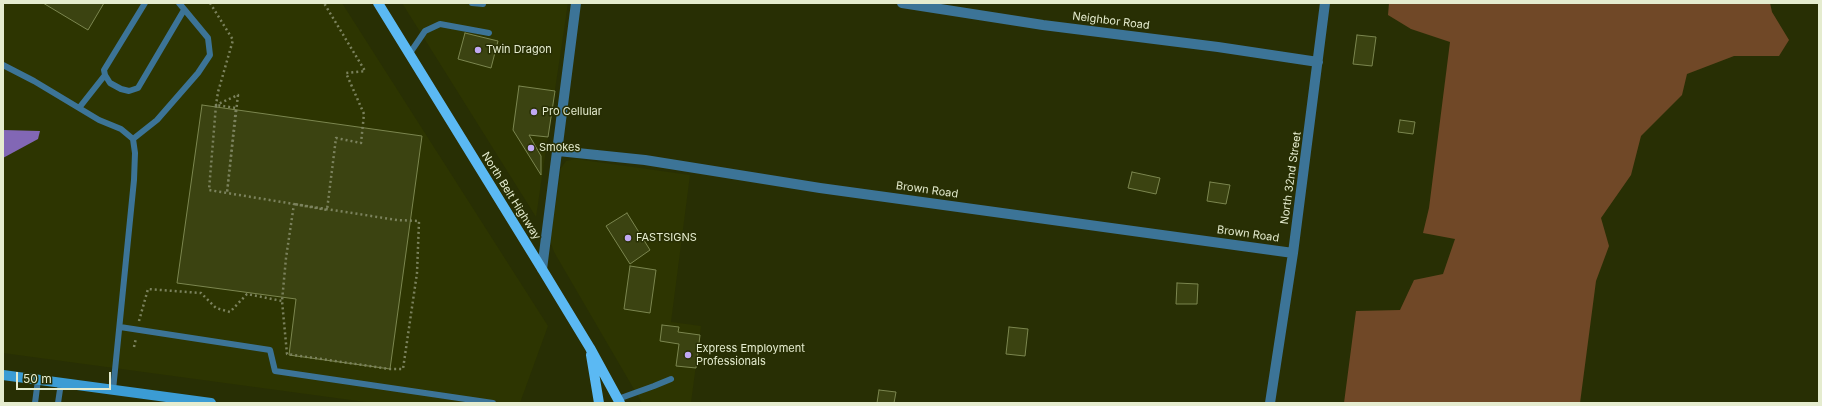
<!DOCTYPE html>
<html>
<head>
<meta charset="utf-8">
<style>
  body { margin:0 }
  #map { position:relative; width:1822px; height:406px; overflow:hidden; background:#282f04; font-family:Inter,sans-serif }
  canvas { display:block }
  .frame { position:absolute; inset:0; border:4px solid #e5eccf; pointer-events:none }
  .scale { position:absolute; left:16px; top:372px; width:95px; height:18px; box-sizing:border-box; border:2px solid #e5eccf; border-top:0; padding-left:5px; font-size:12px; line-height:14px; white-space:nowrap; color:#e5eccf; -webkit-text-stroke:3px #282f04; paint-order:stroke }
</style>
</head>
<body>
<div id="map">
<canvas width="1822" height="406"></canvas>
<div class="frame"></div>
<div class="scale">50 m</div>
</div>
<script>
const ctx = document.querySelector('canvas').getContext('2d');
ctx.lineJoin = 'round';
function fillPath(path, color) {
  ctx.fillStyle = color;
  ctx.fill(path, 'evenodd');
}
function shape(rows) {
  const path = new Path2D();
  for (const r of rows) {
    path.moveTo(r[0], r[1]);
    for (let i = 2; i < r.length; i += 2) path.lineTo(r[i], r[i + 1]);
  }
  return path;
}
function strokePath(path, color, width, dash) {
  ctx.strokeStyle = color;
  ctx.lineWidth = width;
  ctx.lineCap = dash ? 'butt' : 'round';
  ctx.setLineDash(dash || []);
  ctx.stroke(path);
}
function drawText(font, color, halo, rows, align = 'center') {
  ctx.font = font + ' Inter,sans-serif';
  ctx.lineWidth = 3;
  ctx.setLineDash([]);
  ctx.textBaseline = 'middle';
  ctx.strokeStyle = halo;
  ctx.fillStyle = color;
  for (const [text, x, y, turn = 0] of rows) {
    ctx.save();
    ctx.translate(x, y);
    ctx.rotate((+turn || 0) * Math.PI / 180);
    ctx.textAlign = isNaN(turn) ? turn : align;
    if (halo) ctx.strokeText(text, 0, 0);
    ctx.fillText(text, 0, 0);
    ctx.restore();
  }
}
fillPath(shape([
  [3,3,342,3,548,326,520,403,373,403,3,353],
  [402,3,568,3,536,217],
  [576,159,690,175,671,322,701,326,691,403,642,403,554,252,550,241,561,168,566,161]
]), '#2d3501');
fillPath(shape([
  [1389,3,1770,3,1772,12,1789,40,1779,56,1734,56,1687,74,1682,95,1641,136,1631,175,1601,218,1609,246,1596,281,1580,403,1344,403,1356,311,1400,310,1414,280,1443,274,1455,239,1423,233,1429,208,1450,42,1411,29,1388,15]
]), '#704827');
fillPath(shape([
  [3,130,40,131,38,139,3,158]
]), '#8267b5');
const building = shape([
  [43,3,104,3,88,30,43,3],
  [465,33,498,41,491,68,458,59,465,33],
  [1357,35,1376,37,1372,66,1353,64,1357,35],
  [519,86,555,91,548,137,529,135,541,156,541,175,513,130,519,86],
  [202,105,422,136,390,369,289,355,296,299,177,283,202,105],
  [1400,120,1415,122,1413,134,1398,132,1400,120],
  [1132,172,1160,178,1156,194,1128,188,1132,172],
  [1210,182,1230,185,1226,204,1207,201,1210,182],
  [627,213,650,250,630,264,606,226,627,213],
  [630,266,656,270,650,313,624,309,630,266],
  [1177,283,1198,284,1197,304,1176,304,1177,283],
  [662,325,679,327,678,332,700,335,696,368,676,366,679,344,660,341,662,325],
  [1009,327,1028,329,1025,356,1006,354,1009,327],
  [879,390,896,392,894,403,877,403,879,390]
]);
fillPath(building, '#3b4311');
strokePath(building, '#7b864f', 1);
strokePath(shape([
  [210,3,233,40,218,92,216,105,238,95,227,193,236,108,216,105,209,190,227,193,294,204,286,258,282,301,287,354,390,369,403,369,417,273,419,221,397,220,294,204,327,210,336,138,361,143,364,114,346,73,365,71,324,3],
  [139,321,148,289,201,293,216,308,230,312,247,294,282,301],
  [134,347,136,338]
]), '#7b825d', 2.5, [2, 3]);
strokePath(shape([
  [145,3,104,70,105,75,110,83,121,89,129,91,138,88,184,10],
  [472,3,483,4],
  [410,53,425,31,440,24,489,33],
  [3,65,34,81,99,120,121,129,133,139,157,120,198,73,210,55,208,38,179,3],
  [79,108,105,75],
  [120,327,270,350,275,371,493,403],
  [113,390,134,180,135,153,133,139],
  [618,399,654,386,671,379],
  [35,403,38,380],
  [58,403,61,383]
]), '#3c7497', 6);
strokePath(shape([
  [902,3,1043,25,1218,47,1318,62],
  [558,151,645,160,820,188,1293,253],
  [542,269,576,3],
  [1270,403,1293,253,1325,3]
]), '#3c7497', 10);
strokePath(shape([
  [3,375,211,403]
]), '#3b9cd4', 10);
strokePath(shape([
  [378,3,542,269,590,348,620,403],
  [591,355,599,403]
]), '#5bb9f3', 10);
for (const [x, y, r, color] of [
  [478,50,4,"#c0a8f3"],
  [534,112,4,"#c0a8f3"],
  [531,148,4,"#c0a8f3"],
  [628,238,4,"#c0a8f3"],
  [688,355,4,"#c0a8f3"]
]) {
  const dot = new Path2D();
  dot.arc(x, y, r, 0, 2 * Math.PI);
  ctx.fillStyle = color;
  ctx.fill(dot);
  strokePath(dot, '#282f04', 1.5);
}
drawText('11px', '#e5eccf', '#282f04', [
  ["Neighbor Road",1111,21,7],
  ["North 32nd Street",1291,178,-82],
  ["Brown Road",927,190,8],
  ["North Belt Highway",511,196,58],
  ["Brown Road",1248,234,8]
]);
drawText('11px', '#e5eccf', '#282f04', [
  ["Twin Dragon",486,50],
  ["Pro Cellular",542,112],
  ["Smokes",539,148],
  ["FASTSIGNS",636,238],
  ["Express Employment",696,349],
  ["Professionals",696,362]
], 'left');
</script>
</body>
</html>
